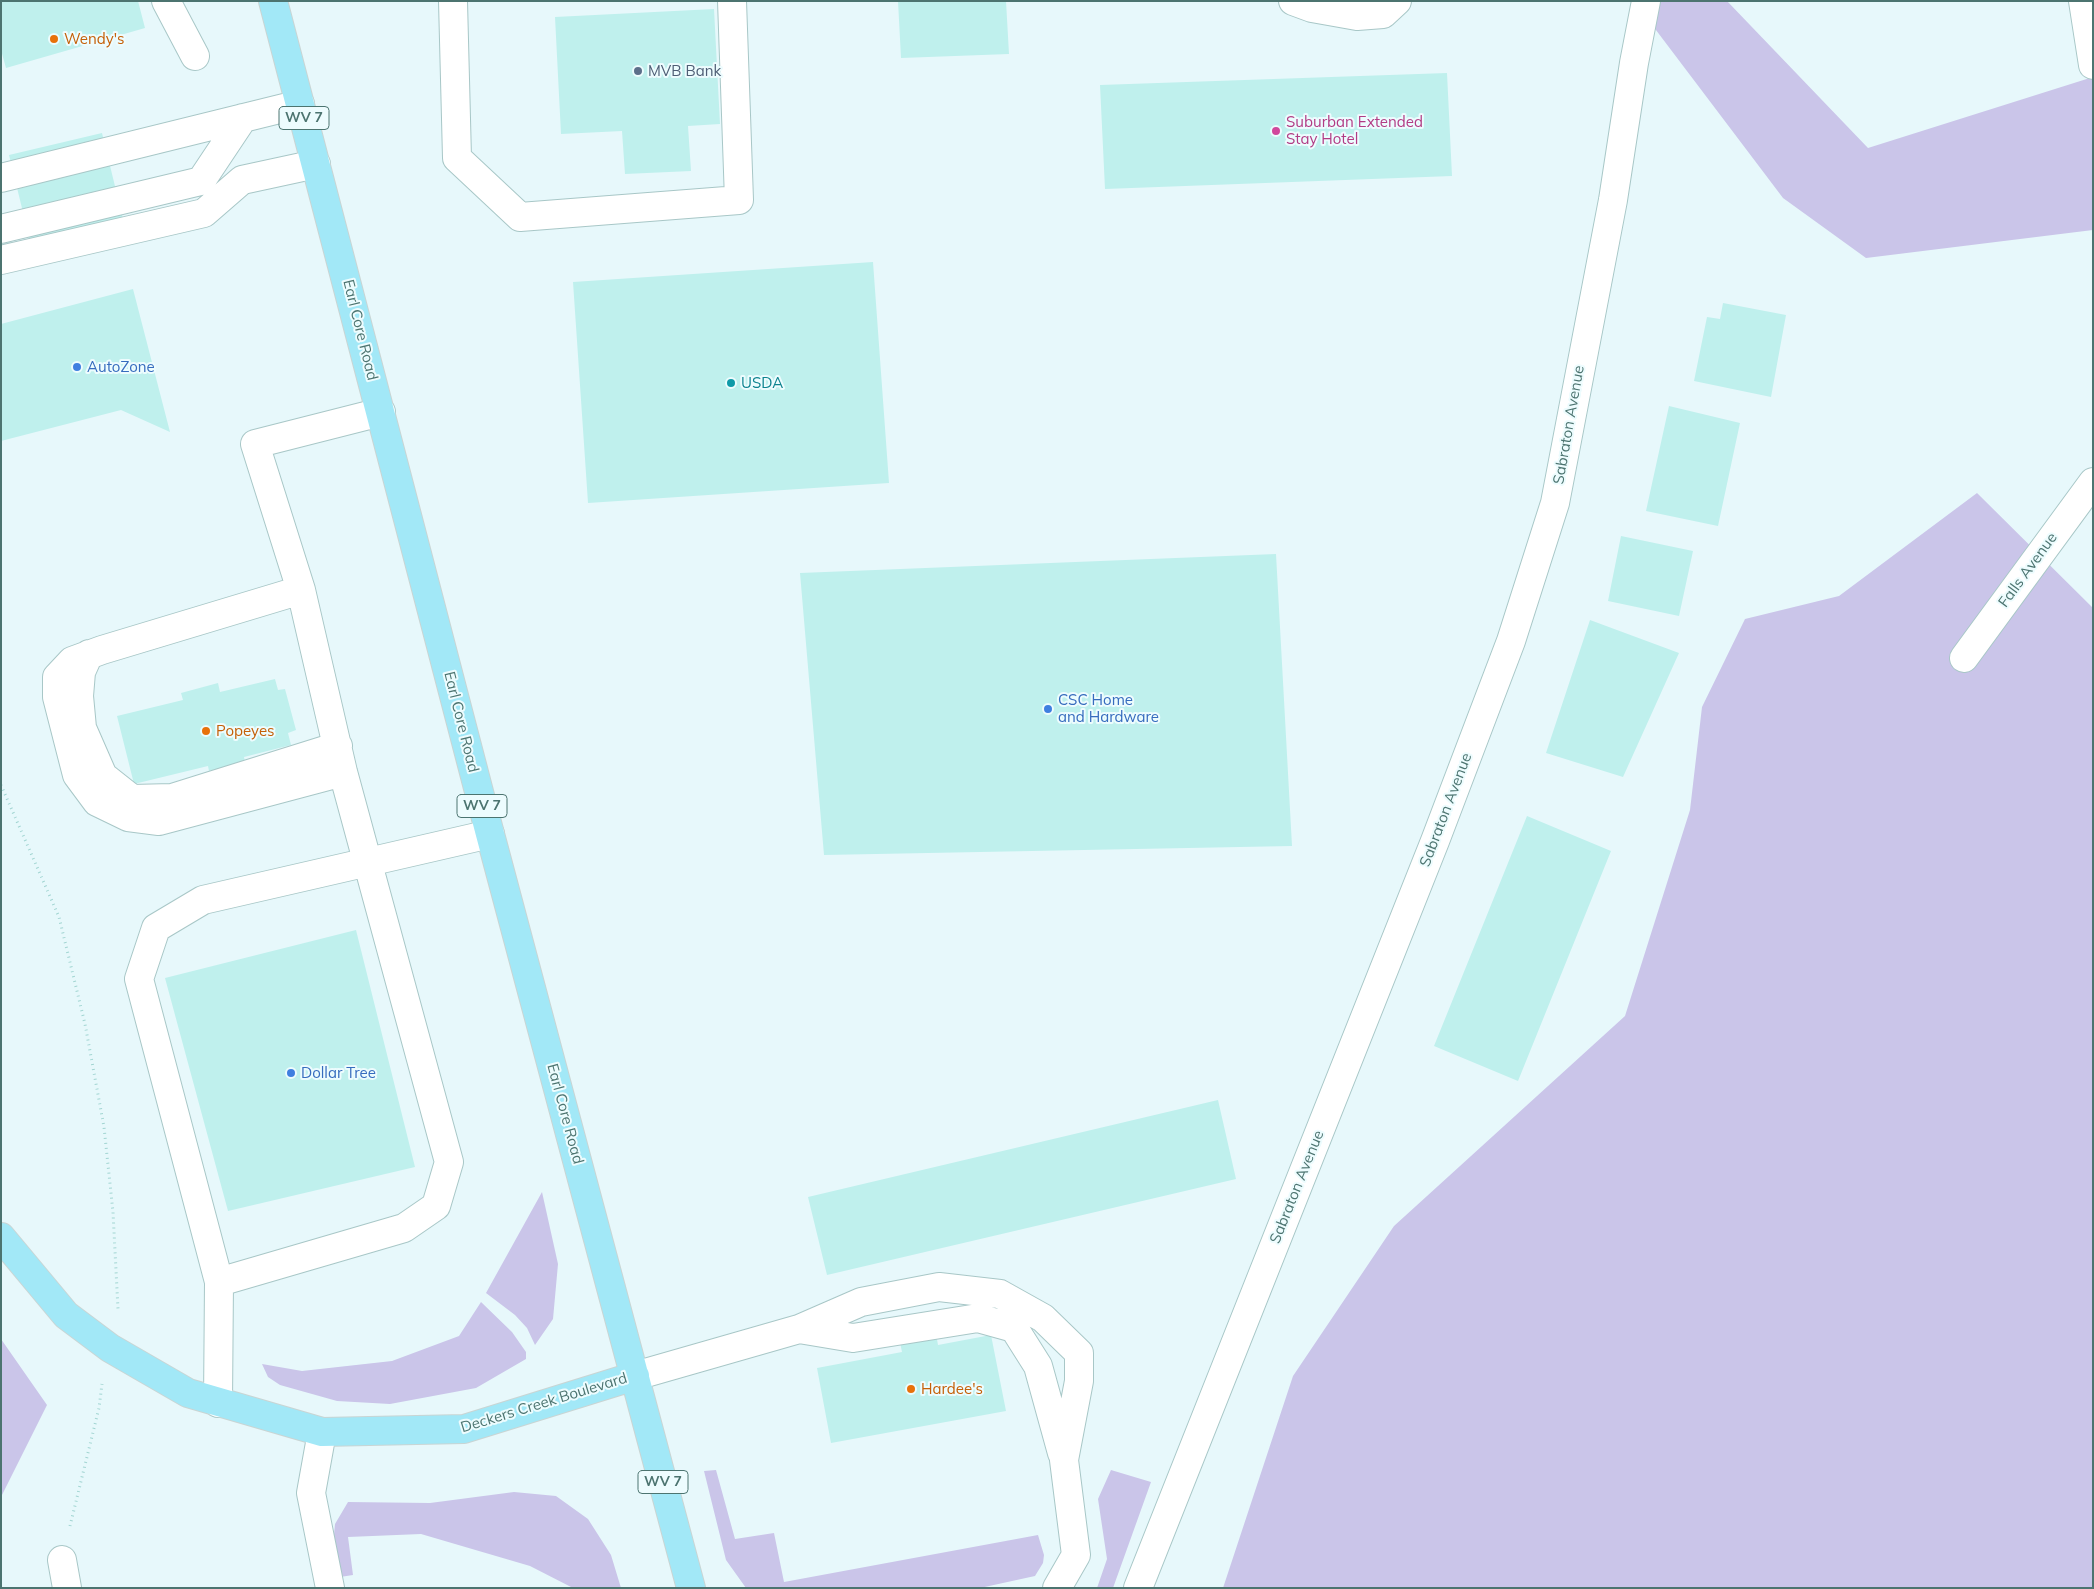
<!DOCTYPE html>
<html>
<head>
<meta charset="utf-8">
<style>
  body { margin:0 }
  #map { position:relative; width:2094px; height:1589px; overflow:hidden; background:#e7f8fb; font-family:Mulish,sans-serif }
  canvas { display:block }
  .frame { position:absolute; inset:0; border:2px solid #4c7470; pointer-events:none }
</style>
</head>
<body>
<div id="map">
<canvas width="2094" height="1589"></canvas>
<div class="frame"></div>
</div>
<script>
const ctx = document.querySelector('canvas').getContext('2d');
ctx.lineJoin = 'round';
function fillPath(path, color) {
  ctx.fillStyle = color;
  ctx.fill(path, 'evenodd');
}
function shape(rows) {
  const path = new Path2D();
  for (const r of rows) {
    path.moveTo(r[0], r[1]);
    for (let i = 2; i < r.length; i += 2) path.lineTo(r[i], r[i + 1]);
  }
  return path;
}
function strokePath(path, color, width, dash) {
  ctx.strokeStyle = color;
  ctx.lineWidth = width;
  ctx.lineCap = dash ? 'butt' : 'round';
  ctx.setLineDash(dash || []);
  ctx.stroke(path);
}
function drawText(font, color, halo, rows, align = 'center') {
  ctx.font = font + ' Mulish,sans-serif';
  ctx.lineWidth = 4;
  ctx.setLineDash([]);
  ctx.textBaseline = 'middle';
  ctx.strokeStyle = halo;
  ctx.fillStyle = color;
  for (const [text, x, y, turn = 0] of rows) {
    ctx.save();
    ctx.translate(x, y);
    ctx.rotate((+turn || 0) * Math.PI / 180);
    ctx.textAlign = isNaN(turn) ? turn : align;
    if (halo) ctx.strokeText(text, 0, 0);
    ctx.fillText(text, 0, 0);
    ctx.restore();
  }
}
fillPath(shape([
  [1634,1,1727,1,1868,148,2093,77,2093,230,1866,258,1783,198],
  [1977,493,2093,608,2093,1588,1223,1588,1293,1376,1394,1226,1625,1016,1690,810,1702,707,1745,619,1839,596],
  [542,1192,558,1264,553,1319,535,1345,527,1328,515,1315,486,1293],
  [481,1302,512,1332,526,1352,526,1359,476,1388,390,1404,337,1401,280,1385,268,1377,262,1364,302,1371,392,1361,459,1336],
  [1,1339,47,1405,1,1497],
  [716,1470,735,1539,774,1533,784,1582,1038,1535,1044,1555,1043,1563,1035,1576,980,1588,746,1588,726,1560,704,1471],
  [1111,1470,1151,1482,1113,1588,1097,1588,1107,1559,1098,1499],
  [514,1492,556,1496,588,1519,611,1555,621,1588,573,1588,530,1566,421,1534,348,1537,353,1575,340,1577,332,1556,335,1524,348,1502,430,1503]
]), '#cac5e9');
fillPath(shape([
  [1,1,138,1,145,28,6,68,1,50],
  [898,1,1006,1,1009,54,901,58],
  [714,9,720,124,688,126,691,171,625,174,622,131,561,134,555,17],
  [1447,73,1452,176,1105,189,1100,85],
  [102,133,123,219,30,241,9,155],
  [873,262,889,483,588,503,573,282],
  [133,289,170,432,121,410,1,441,1,324],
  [1723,303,1786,315,1771,397,1694,381,1707,317,1720,319],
  [1669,406,1740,423,1718,526,1646,511],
  [1621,536,1693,551,1679,616,1608,601],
  [1276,554,1292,846,824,855,800,573],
  [1590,620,1679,653,1623,777,1546,753],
  [275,679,278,690,285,689,296,730,288,733,291,745,244,757,245,762,209,771,208,766,134,784,117,716,183,700,181,693,218,683,220,692],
  [1527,816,1611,851,1518,1081,1434,1046],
  [356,930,415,1167,228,1211,165,978],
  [1218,1100,1236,1179,827,1275,808,1197],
  [932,1311,938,1345,991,1335,1006,1411,831,1443,817,1368,902,1352,895,1318]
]), '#bff0ed');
const minor = shape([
  [166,1,195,56],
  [453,1,457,158,520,217,739,200,732,1],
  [1293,1,1312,8,1357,16,1383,14,1397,1],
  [2083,1,2093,65],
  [1,178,300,104],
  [1,229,201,181,243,118],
  [1,260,204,213,242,180,316,164],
  [301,590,102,650,72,661,57,677,57,697,77,775,97,802,128,817,159,821,343,772],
  [89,654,81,672,79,696,82,728,103,776,132,799,172,798,338,746],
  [1964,658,2093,482],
  [219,1282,404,1228,436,1206,449,1162,343,772,301,590,255,444,381,412],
  [799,1329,853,1338,978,1318,1014,1328,1038,1366,1062,1453],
  [635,1376,799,1329,861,1302,939,1287,1000,1294,1043,1318,1079,1353,1079,1381,1064,1460,1076,1555,1057,1588],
  [218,1403,219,1282,139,979,156,928,203,900,490,834],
  [322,1432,311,1493,330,1588],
  [62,1560,67,1588],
  [1138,1588,1435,841,1511,641,1555,503,1613,200,1634,63,1646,1]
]);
const major = shape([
  [273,1,490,834,691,1588],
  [1,1237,66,1315,110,1348,188,1393,322,1432,464,1429,635,1376]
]);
strokePath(minor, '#a8c7c7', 30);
strokePath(major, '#c9d5d4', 30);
strokePath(shape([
  [1,785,59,917,85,1024,104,1127,113,1212,118,1309],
  [70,1526,99,1408,102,1384]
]), '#a2d5d2', 3, [1, 4]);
strokePath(minor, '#fff', 28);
strokePath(major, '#a2e8f7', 28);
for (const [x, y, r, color] of [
  [54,39,5,"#e8710a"],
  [638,71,5,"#5c6f8a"],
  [1276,131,5,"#d1479c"],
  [77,367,5,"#3f7fe0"],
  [731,383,5,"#0f9aa8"],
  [1048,709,5,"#3f7fe0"],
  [206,731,5,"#e8710a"],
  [291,1073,5,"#3f7fe0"],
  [911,1389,5,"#e8710a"]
]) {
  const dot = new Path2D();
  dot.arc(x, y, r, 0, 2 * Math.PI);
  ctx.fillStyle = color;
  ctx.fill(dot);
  strokePath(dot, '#edfcfe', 2);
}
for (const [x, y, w] of [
  [304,118,50],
  [482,806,50],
  [663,1482,50]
]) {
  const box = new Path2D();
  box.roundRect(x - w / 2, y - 11.5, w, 23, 4);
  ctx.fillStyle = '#edfcfe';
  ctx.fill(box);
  strokePath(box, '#4c7470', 1);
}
drawText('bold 14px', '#4c7470', null, [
  ["WV 7",304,118],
  ["WV 7",482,806],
  ["WV 7",663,1482]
]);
drawText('15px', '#c56008', '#edfcfe', [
  ["Wendy's",64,39],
  ["Popeyes",216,731],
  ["Hardee's",921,1389]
], 'left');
drawText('15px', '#4e5e75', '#edfcfe', [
  ["MVB Bank",648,71]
], 'left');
drawText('15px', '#b23c85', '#edfcfe', [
  ["Suburban Extended",1286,122],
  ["Stay Hotel",1286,139]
], 'left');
drawText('15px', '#4c7470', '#edfcfe', [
  ["Earl Core Road",360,330,76],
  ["Sabraton Avenue",1569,425,-80],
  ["Falls Avenue",2028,570,-54],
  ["Earl Core Road",461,722,76],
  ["Sabraton Avenue",1446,810,-69],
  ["Earl Core Road",565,1114,75],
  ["Sabraton Avenue",1297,1187,-68],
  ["Deckers Creek Boulevard",544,1403,-17]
]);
drawText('15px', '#366cbe', '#edfcfe', [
  ["AutoZone",87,367],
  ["CSC Home",1058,700],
  ["and Hardware",1058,717],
  ["Dollar Tree",301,1073]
], 'left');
drawText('15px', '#0d838f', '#edfcfe', [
  ["USDA",741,383]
], 'left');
</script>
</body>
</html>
